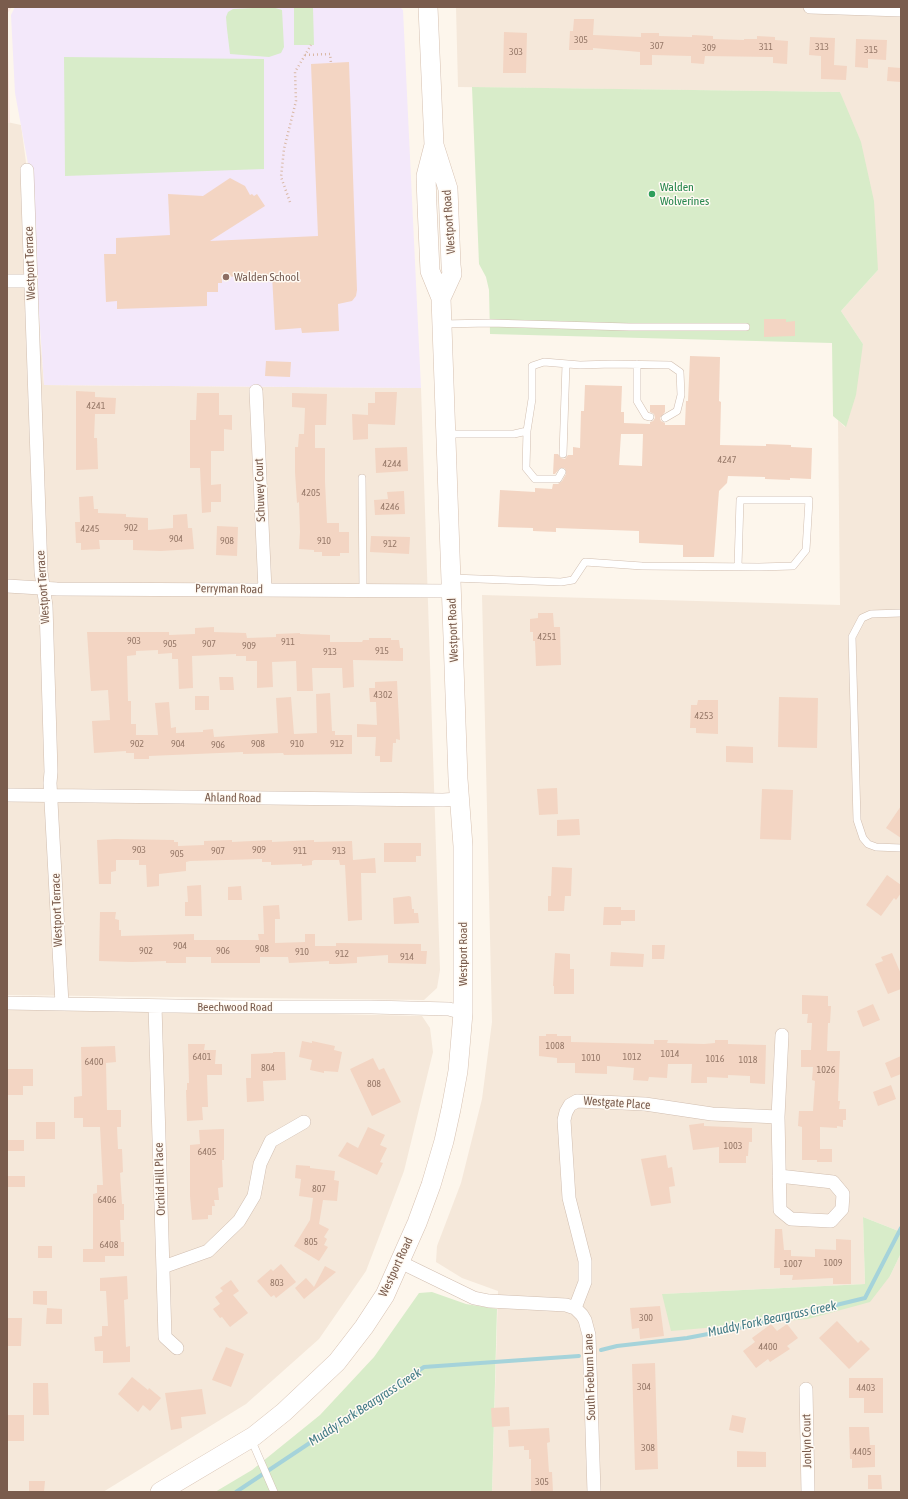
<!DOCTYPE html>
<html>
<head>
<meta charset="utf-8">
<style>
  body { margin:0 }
  #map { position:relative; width:908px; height:1499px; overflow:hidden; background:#fdf6ec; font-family:"Asap Condensed",sans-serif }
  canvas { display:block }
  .frame { position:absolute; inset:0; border:8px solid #7a5c4d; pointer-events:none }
</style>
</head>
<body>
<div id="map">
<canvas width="908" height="1499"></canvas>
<div class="frame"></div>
</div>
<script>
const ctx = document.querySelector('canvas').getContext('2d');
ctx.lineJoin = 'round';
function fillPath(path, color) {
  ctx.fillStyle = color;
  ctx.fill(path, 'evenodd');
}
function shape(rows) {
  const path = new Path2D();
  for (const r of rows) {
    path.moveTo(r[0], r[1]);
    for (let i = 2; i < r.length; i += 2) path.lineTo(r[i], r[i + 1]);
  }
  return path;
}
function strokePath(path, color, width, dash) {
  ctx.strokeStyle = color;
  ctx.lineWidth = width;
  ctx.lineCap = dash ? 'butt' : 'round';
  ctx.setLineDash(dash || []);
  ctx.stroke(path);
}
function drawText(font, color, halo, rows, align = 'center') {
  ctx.font = font + ' "Asap Condensed",sans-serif';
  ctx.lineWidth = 3;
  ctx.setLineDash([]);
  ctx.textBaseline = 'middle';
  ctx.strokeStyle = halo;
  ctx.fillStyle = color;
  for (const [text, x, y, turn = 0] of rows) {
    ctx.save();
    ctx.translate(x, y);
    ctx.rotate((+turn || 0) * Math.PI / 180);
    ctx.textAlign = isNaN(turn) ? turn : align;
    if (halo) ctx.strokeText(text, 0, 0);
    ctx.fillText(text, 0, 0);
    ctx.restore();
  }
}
fillPath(shape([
  [456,7,901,7,901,1232,863,1217,865,1284,663,1294,808,1319,890,1276,901,1253,901,1492,492,1492,498,1291,462,1278,436,1262,437,1246,461,1183,482,1099,492,1022,482,595,840,605,838,420,845,427,863,344,841,311,878,270,840,92,458,87],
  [7,122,21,125,27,170,44,385,421,388,440,970,437,988,424,1000,7,995],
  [7,1008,69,1008,422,1016,430,1028,433,1052,404,1171,366,1271,319,1339,246,1404,103,1492,7,1492]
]), '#f5e8da');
fillPath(shape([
  [7,7,12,7,7,14,10,123,7,122]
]), '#fde8e0');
fillPath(shape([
  [15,7,400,7,403,10,421,388,44,385,29,169,15,93,11,15]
]), '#f3e8fa');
fillPath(shape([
  [272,7,282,10,284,47,281,53,269,57,230,54,227,29,226,17,228,12,233,9],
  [294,8,313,8,314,45,294,45],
  [64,57,264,59,264,169,65,176],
  [472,87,840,92,861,142,874,201,878,270,841,311,863,344,856,395,846,427,833,416,832,343,490,334,489,290,486,277,479,264],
  [863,1217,901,1232,901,1253,890,1276,870,1302,808,1319,671,1331,662,1294,865,1284],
  [432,1292,466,1304,497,1309,492,1492,215,1492,252,1470,320,1415,374,1357,419,1293]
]), '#d8ecc9');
strokePath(shape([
  [601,1350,617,1346,687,1338,750,1326,865,1298,901,1228],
  [236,1492,424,1367,579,1356]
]), '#a5d3da', 4);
fillPath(shape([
  [574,19,594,19,593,35,641,37,641,33,659,33,659,36,692,37,692,35,713,36,713,39,744,40,744,39,757,39,757,36,775,37,775,40,788,41,787,64,773,63,773,57,705,56,704,64,691,63,691,56,652,55,652,65,640,65,640,52,593,48,593,50,569,50,570,31,573,31],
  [504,32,527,33,526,73,503,73],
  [810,37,835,38,834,65,847,66,846,80,821,79,821,56,809,55],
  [856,39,887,40,886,60,868,59,868,68,855,67],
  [349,62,357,290,356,296,352,301,338,304,339,331,302,333,301,328,275,330,272,275,222,277,222,283,218,283,218,292,207,292,207,306,117,309,117,301,106,302,104,254,116,254,116,238,170,235,168,194,203,196,230,178,245,186,250,195,252,194,254,196,257,194,265,206,210,241,318,236,311,64],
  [888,67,901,68,901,82,887,81],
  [764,319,786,319,786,322,795,321,795,336,764,337],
  [690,356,720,357,719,401,721,402,720,445,766,446,766,444,791,445,791,447,812,448,811,479,790,478,790,480,765,479,765,477,728,476,727,483,719,491,714,557,683,557,683,545,639,543,639,531,556,528,556,532,533,531,533,528,498,527,500,490,535,492,535,488,552,489,553,484,558,484,562,481,566,474,566,470,564,468,560,468,555,474,553,474,554,454,558,454,561,458,565,459,568,455,573,455,573,447,580,448,581,411,584,411,585,385,622,386,621,412,624,412,624,423,650,424,650,422,653,421,655,418,654,414,650,412,650,405,665,405,665,412,660,418,661,421,665,423,665,425,685,425,686,401,688,401],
  [621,434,643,434,642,466,619,465],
  [266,361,291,362,290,377,265,376],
  [76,391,95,392,95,397,116,398,115,414,95,414,94,438,97,438,98,469,76,470],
  [375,392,397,392,395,425,368,424,368,439,353,440,352,414,368,415,368,403,375,403],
  [197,393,219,393,219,415,232,415,232,430,224,429,224,451,211,451,211,485,221,484,221,502,211,502,211,512,202,513,200,468,190,468,190,420,196,420],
  [292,393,327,394,326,425,315,425,315,448,325,448,325,482,327,523,339,523,339,532,349,532,349,553,340,553,340,556,322,556,322,552,314,552,314,550,299,549,300,532,299,502,297,503,295,472,295,447,298,447,299,434,304,434,305,408,292,407],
  [407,447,408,471,376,473,375,448],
  [404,491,405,514,375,515,374,500,388,499,387,492],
  [93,496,94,509,98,509,98,513,126,514,126,517,148,518,148,530,173,528,173,515,187,514,188,528,192,528,194,549,161,551,133,550,133,540,99,540,100,549,81,550,81,543,76,543,75,522,80,522,79,497],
  [217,526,238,527,237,556,216,555],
  [371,536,410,537,409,554,370,552],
  [538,613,553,613,554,627,560,627,561,665,536,666,535,641,533,641,533,632,530,632,530,619,538,618],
  [214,627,214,632,246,633,247,638,276,637,276,634,300,633,300,634,330,635,330,642,362,642,363,640,369,640,369,638,391,638,391,640,399,640,400,648,403,648,403,661,353,660,354,687,343,688,342,668,312,668,313,691,297,691,296,661,272,662,273,687,257,688,257,661,246,661,246,656,236,656,236,654,192,656,193,688,179,689,178,659,172,659,172,653,158,654,158,650,136,651,136,655,127,656,128,701,131,701,131,724,136,724,136,735,158,735,155,703,169,702,171,728,176,727,176,733,203,732,203,730,213,729,214,737,278,733,276,698,291,697,294,734,317,733,316,694,330,693,332,731,335,731,335,735,352,735,352,754,284,755,283,753,243,754,243,752,149,756,149,759,134,759,134,753,126,753,126,751,94,753,92,721,110,720,108,690,91,691,87,632,169,632,169,635,195,634,195,628],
  [219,677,233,677,234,690,220,690],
  [397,681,400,740,396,739,396,743,393,743,392,762,380,762,380,756,375,756,376,737,357,737,357,724,377,725,376,702,370,702,369,688,375,688,375,682],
  [195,696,209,696,209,710,195,710],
  [779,697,818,698,817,748,778,747],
  [698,700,718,700,718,734,696,733,696,728,690,728,691,705,697,705],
  [726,746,753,747,753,763,726,762],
  [557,788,558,814,539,815,537,789],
  [762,789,793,790,791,840,760,839],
  [901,806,901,838,886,828],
  [579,819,580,835,557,836,557,820],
  [115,839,174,840,174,842,178,842,178,846,204,845,204,841,232,840,232,842,272,840,272,842,314,840,314,842,352,841,353,860,375,858,376,873,361,873,362,920,348,921,345,865,340,865,339,860,314,860,312,861,312,865,302,866,302,864,271,865,271,862,262,862,262,859,190,861,186,862,186,871,159,874,159,886,147,887,146,865,139,865,139,860,116,860,116,871,111,872,111,884,99,884,97,840],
  [384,843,421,843,421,856,416,856,416,862,384,862],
  [552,867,572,868,571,896,565,896,564,911,548,911,548,896,551,896],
  [887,875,901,885,901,893,896,900,894,898,881,916,866,905],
  [201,885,202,916,185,916,185,902,188,902,187,886],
  [241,886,242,900,228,900,228,887],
  [409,896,411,897,412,909,414,909,414,913,418,913,419,923,394,924,393,898],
  [279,905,280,919,275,919,275,943,305,942,305,934,315,934,315,946,336,946,336,943,421,944,421,951,427,951,426,964,388,963,388,955,357,957,357,963,338,964,329,964,329,961,289,963,288,957,260,957,260,963,211,963,211,957,186,957,186,963,166,963,166,961,132,962,99,961,100,912,116,912,115,919,119,920,119,930,121,930,121,936,194,934,194,940,259,940,258,934,264,934,263,906],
  [604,907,621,907,621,910,635,910,635,921,621,921,621,925,603,925],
  [652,945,665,945,664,959,652,959],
  [611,952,644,954,643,967,610,966],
  [555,953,570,954,570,969,574,969,574,994,554,994,554,986,553,986],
  [892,953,901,974,901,989,888,994,875,964,883,961,881,957],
  [802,995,828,996,828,1006,831,1006,830,1023,828,1023,827,1051,840,1051,838,1101,840,1101,839,1109,846,1109,846,1120,843,1120,843,1127,837,1126,837,1128,820,1127,820,1149,832,1149,832,1162,817,1162,817,1160,802,1160,802,1127,798,1126,799,1111,813,1111,815,1081,812,1080,813,1067,801,1067,801,1050,811,1050,812,1023,807,1023,808,1014,802,1014],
  [873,1004,880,1020,863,1027,857,1011],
  [546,1034,557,1034,557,1036,571,1036,571,1042,654,1044,654,1040,668,1040,667,1043,704,1044,715,1043,715,1040,728,1040,728,1044,766,1045,765,1084,750,1083,750,1076,728,1075,728,1078,707,1077,707,1083,691,1083,692,1064,668,1064,667,1078,649,1077,648,1081,633,1080,634,1068,607,1066,607,1074,575,1073,575,1063,557,1063,557,1058,539,1056,539,1036,546,1036],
  [302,1041,312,1043,312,1041,335,1046,334,1050,342,1052,338,1072,324,1071,324,1073,310,1070,312,1060,299,1057],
  [188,1044,205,1044,204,1050,216,1050,215,1064,222,1064,222,1075,207,1075,208,1107,202,1107,203,1120,187,1121,186,1090,187,1090,187,1083,189,1083],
  [115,1046,116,1062,106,1063,107,1110,121,1110,121,1127,117,1127,118,1149,122,1149,123,1172,120,1173,122,1204,124,1204,124,1220,120,1220,121,1242,124,1242,124,1256,105,1256,105,1262,83,1262,83,1249,93,1249,93,1194,97,1193,97,1185,103,1185,100,1127,83,1127,83,1118,74,1118,74,1097,82,1096,81,1047],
  [273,1052,285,1052,286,1080,263,1081,264,1101,247,1102,246,1078,251,1078,251,1054,273,1053],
  [901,1056,901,1074,891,1078,885,1063],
  [373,1058,379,1070,384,1068,401,1102,372,1116,350,1069],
  [7,1069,33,1069,33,1086,23,1086,23,1095,7,1095],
  [891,1085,896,1099,878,1106,873,1092],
  [36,1122,55,1122,55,1139,36,1139],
  [704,1123,704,1126,752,1128,752,1142,749,1142,748,1156,746,1156,746,1163,719,1163,719,1147,693,1150,689,1125],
  [368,1127,385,1135,380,1145,387,1148,380,1162,383,1163,377,1175,338,1156,347,1142,358,1148],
  [224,1129,224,1160,222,1160,223,1187,218,1188,219,1200,214,1200,215,1206,212,1206,212,1215,208,1215,208,1219,192,1220,190,1196,190,1145,200,1144,199,1130],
  [7,1140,24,1140,24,1151,7,1151],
  [666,1155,668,1168,672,1167,675,1186,669,1187,671,1203,651,1206,641,1159],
  [296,1165,310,1166,310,1168,335,1171,334,1180,339,1181,337,1201,323,1200,319,1224,329,1229,324,1237,327,1239,324,1245,328,1247,319,1261,294,1246,310,1220,313,1198,299,1196,301,1179,295,1178],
  [7,1176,25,1176,25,1187,7,1187],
  [775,1229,782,1229,784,1250,791,1250,791,1256,815,1257,815,1249,836,1250,836,1239,851,1240,851,1284,833,1284,833,1278,792,1280,793,1275,780,1275,780,1268,774,1268],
  [38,1246,52,1246,52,1258,38,1258],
  [281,1264,296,1282,276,1298,274,1295,271,1297,257,1281,271,1269,273,1271],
  [325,1266,336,1272,304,1299,295,1288,306,1278,314,1287],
  [127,1276,128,1299,124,1300,126,1347,130,1346,130,1362,103,1363,103,1351,95,1351,94,1337,102,1336,102,1326,108,1326,106,1291,100,1291,100,1278],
  [231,1280,239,1291,233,1295,248,1313,230,1327,222,1317,220,1318,213,1309,220,1304,215,1297,223,1291,220,1288],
  [33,1291,47,1291,47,1305,33,1304],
  [660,1306,664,1336,640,1339,639,1328,632,1329,630,1308],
  [47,1308,62,1309,62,1324,46,1324],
  [7,1318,22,1318,21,1346,7,1346],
  [837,1321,858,1343,861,1340,870,1349,849,1369,819,1338],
  [771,1324,777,1331,787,1324,798,1338,787,1346,790,1349,770,1362,768,1359,756,1368,743,1351,755,1342,752,1338],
  [226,1347,244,1354,231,1387,212,1380],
  [655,1363,658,1469,635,1470,632,1364],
  [132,1377,148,1390,149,1388,161,1398,150,1411,143,1405,138,1412,118,1394],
  [849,1378,883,1378,883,1413,864,1413,864,1398,849,1398],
  [33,1383,48,1383,49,1415,33,1415],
  [202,1389,206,1414,181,1417,182,1428,171,1430,165,1393],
  [509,1407,510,1426,492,1427,491,1408],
  [7,1415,24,1415,24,1441,7,1441],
  [732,1415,746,1418,743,1433,729,1430],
  [849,1427,869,1427,870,1445,875,1445,875,1467,852,1468,852,1459,850,1459],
  [549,1428,550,1442,547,1443,549,1472,552,1472,553,1492,531,1492,531,1459,529,1459,529,1450,524,1450,524,1446,509,1447,508,1430],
  [737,1451,766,1452,766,1467,737,1467],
  [868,1475,881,1475,882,1489,868,1489],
  [29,1481,45,1481,44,1492,29,1492]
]), '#f3d5c3');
const service = shape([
  [442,324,490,323,629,327,746,327],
  [637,364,637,401,646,416,650,417],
  [527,431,526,468,535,479,558,479,562,472],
  [447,434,514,434,527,431,532,399,532,366,544,362,580,365,612,364,670,365,680,372,681,395,677,411,665,418],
  [563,454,566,364],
  [362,478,363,590],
  [452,578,561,582,573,580,585,562,642,566,759,567,793,566,806,550,809,500,740,500,738,566],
  [901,613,871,614,862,618,852,637,857,820,863,838,868,844,876,847,901,848],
  [251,1439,274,1492]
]);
const minor = shape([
  [810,7,901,10],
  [27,170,41,572,46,606,51,772,50,783,62,1004],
  [7,281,31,281],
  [256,391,265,590],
  [7,586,57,589,452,591],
  [7,795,443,800,459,799],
  [7,1003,232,1007,371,1007,449,1009,463,1013],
  [155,1006,165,1337,177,1348],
  [779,1176,833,1182,843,1194,842,1209,831,1221,791,1219,780,1210,778,1117,782,1035],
  [400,1262,474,1298,489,1301,566,1305,575,1308,582,1315,585,1320,589,1335,594,1492],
  [163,1267,208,1251,239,1221,254,1196,260,1164,271,1141,304,1122],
  [575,1308,585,1282,585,1261,569,1198,564,1120,566,1112,570,1105,577,1101,645,1104,712,1114,778,1117],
  [806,1389,808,1492]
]);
const secondary = shape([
  [428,7,434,145,448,189,451,265,452,274,441,298],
  [160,1492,254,1436,284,1412,337,1362,364,1327,385,1295,417,1223,431,1185,444,1141,451,1109,458,1071,463,1013,463,846,458,779,441,298,430,271,427,205,426,176,434,145]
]);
strokePath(service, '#d1beb0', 8);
strokePath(minor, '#d1beb0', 14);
strokePath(secondary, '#d6c0b0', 20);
strokePath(shape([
  [305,55,330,54,331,63],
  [290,202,281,177,284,149,296,101,295,72,311,45]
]), '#d9b8a5', 2.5, [1, 3]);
strokePath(service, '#fff', 7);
strokePath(minor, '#fff', 13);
strokePath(secondary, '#fff', 19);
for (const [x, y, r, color] of [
  [652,194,4,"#2e9e5b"],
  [226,277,4,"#8d6e63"]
]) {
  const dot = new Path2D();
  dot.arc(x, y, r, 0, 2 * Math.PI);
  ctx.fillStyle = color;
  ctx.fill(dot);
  strokePath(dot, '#fffaf3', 1.5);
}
drawText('10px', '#987a6a', null, [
  ["305",581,40],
  ["307",657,46],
  ["311",766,47],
  ["313",822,47],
  ["309",709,48],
  ["315",871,50],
  ["303",516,52],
  ["4241",96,406],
  ["4247",727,460],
  ["4244",392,464],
  ["4205",311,493],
  ["4246",390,507],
  ["902",131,528],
  ["4245",90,529],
  ["904",176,539],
  ["908",227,541],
  ["910",324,541],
  ["912",390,544],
  ["4251",547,637],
  ["903",134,641],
  ["911",288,642],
  ["905",170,644],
  ["907",209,644],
  ["909",249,646],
  ["915",382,651],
  ["913",330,652],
  ["4302",383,695],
  ["4253",704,716],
  ["902",137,744],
  ["904",178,744],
  ["908",258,744],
  ["910",297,744],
  ["912",337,744],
  ["906",218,745],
  ["903",139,850],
  ["909",259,850],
  ["907",218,851],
  ["911",300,851],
  ["913",339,851],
  ["905",177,854],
  ["904",180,946],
  ["908",262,949],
  ["902",146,951],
  ["906",223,951],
  ["910",302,952],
  ["912",342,954],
  ["914",407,957],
  ["1008",555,1046],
  ["1014",670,1054],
  ["6401",202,1057],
  ["1012",632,1057],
  ["1010",591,1058],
  ["1016",715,1059],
  ["1018",748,1060],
  ["6400",94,1062],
  ["804",268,1068],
  ["1026",826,1070],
  ["808",374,1084],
  ["1003",733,1146],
  ["6405",207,1152],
  ["807",319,1189],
  ["6406",107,1200],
  ["805",311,1242],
  ["6408",109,1245],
  ["1009",833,1263],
  ["1007",793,1264],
  ["803",277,1283],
  ["300",646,1318],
  ["4400",768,1347],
  ["304",644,1387],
  ["4403",866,1388],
  ["308",648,1448],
  ["4405",862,1452],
  ["305",542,1482]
]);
drawText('12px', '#27864d', '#fffaf3', [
  ["Walden",660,187],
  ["Wolverines",660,201]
], 'left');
drawText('12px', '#7a5c4d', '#fffaf3', [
  ["Westport Road",449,222,-94],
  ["Westport Terrace",30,263,-92],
  ["Schuwey Court",260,490,-92],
  ["Westport Terrace",43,587,-94],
  ["Perryman Road",229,589,1],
  ["Westport Road",453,630,-92],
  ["Ahland Road",233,798,1],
  ["Westport Terrace",57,910,-92],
  ["Westport Road",463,954,-90],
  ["Beechwood Road",235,1007],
  ["Westgate Place",617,1103,4],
  ["Orchid Hill Place",160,1179,-92],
  ["Westport Road",396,1267,-65],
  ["South Foeburn Lane",590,1377,-92],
  ["Jonlyn Court",807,1441,-91]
]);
drawText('12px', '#785e54', '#fffaf3', [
  ["Walden School",234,277]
], 'left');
drawText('italic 13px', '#437c86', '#fffaf3', [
  ["Muddy Fork Beargrass Creek",772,1319,-12],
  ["Muddy Fork Beargrass Creek",365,1407,-33]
]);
</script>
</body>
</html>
